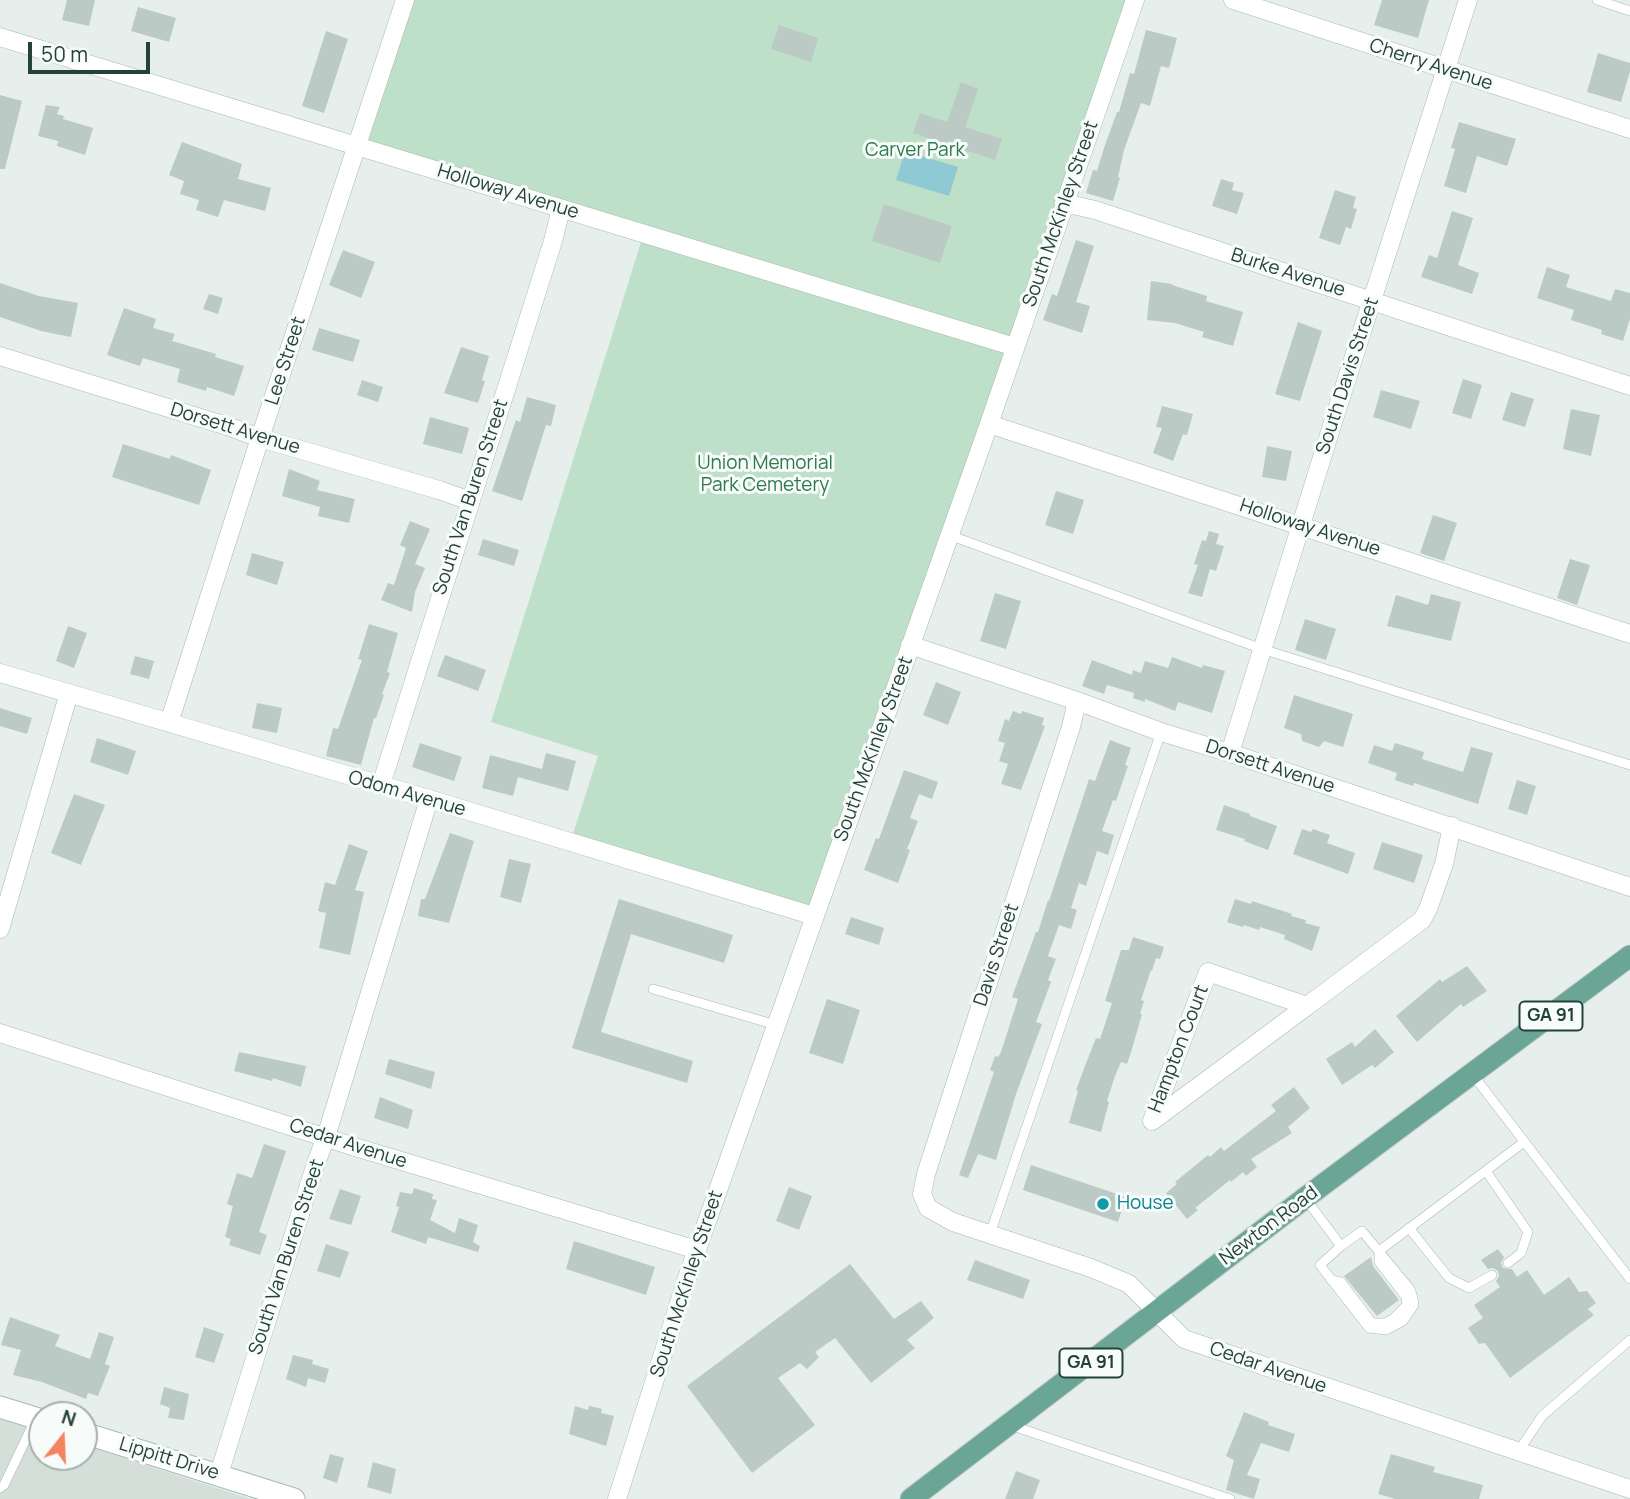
<!DOCTYPE html>
<html>
<head>
<meta charset="utf-8">
<style>
  body { margin:0 }
  #map { position:relative; width:1630px; height:1499px; overflow:hidden; background:#e6efeb; font-family:Manrope,sans-serif }
  canvas { display:block }
  .north { position:absolute; left:28px; top:1401px; width:70px; height:70px; box-sizing:border-box; background:#f7fbf9; border:2px solid #a3b1ad; border-radius:50%; rotate:18deg; font-size:19px; font-weight:700; line-height:28px; text-align:center; color:#24423a }
  .north::after { content:''; display:block; margin:auto; width:24px; height:32px; background:#f4845f; clip-path:polygon(50% 0,100% 100%,50% 72%,0 100%) }
  .scale { position:absolute; left:28px; top:42px; width:122px; height:32px; box-sizing:border-box; border:4px solid #24423a; border-top:0; padding-left:9px; font-size:21px; line-height:24px; white-space:nowrap; color:#24423a; -webkit-text-stroke:5px #f7fbf9; paint-order:stroke }
</style>
</head>
<body>
<div id="map">
<canvas width="1630" height="1499"></canvas>
<div class="north">N</div>
<div class="scale">50 m</div>
</div>
<script>
const ctx = document.querySelector('canvas').getContext('2d');
ctx.lineJoin = 'round';
function fillPath(path, color) {
  ctx.fillStyle = color;
  ctx.fill(path, 'evenodd');
}
function shape(rows) {
  const path = new Path2D();
  for (const r of rows) {
    path.moveTo(r[0], r[1]);
    for (let i = 2; i < r.length; i += 2) path.lineTo(r[i], r[i + 1]);
  }
  return path;
}
function strokePath(path, color, width, dash) {
  ctx.strokeStyle = color;
  ctx.lineWidth = width;
  ctx.lineCap = dash ? 'butt' : 'round';
  ctx.setLineDash(dash || []);
  ctx.stroke(path);
}
function drawText(font, color, halo, rows, align = 'center') {
  ctx.font = font + ' Manrope,sans-serif';
  ctx.lineWidth = 6;
  ctx.setLineDash([]);
  ctx.textBaseline = 'middle';
  ctx.strokeStyle = halo;
  ctx.fillStyle = color;
  for (const [text, x, y, turn = 0] of rows) {
    ctx.save();
    ctx.translate(x, y);
    ctx.rotate((+turn || 0) * Math.PI / 180);
    ctx.textAlign = isNaN(turn) ? turn : align;
    if (halo) ctx.strokeText(text, 0, 0);
    ctx.fillText(text, 0, 0);
    ctx.restore();
  }
}
fillPath(shape([
  [0,1417,42,1431,42,1457,84,1457,84,1445,251,1499,0,1499]
]), '#d4dfda');
fillPath(shape([
  [412,0,1129,0,1012,340,366,141],
  [642,239,1008,351,811,910,572,837,598,756,491,722]
]), '#bfe0c8');
fillPath(shape([
  [905,151,958,167,949,196,896,180]
]), '#8ec9d4');
fillPath(shape([
  [67,0,95,0,89,26,62,20],
  [1382,0,1429,0,1418,38,1374,25],
  [138,7,176,18,169,42,131,31],
  [779,25,818,38,811,62,771,49],
  [1146,30,1177,38,1169,68,1161,66,1150,106,1141,103,1124,150,1118,177,1120,178,1113,201,1086,193,1093,170,1097,171,1105,145,1117,112,1119,112,1130,73,1134,74],
  [326,31,348,39,324,113,302,106],
  [1598,53,1630,63,1630,71,1621,102,1587,92],
  [961,82,978,89,965,127,1002,139,995,160,913,133,920,113,947,122],
  [0,95,22,101,5,169,0,169],
  [46,105,60,107,57,114,64,116,63,119,93,128,85,155,57,146,58,141,38,136],
  [1459,122,1516,139,1507,166,1477,156,1466,193,1444,186,1455,149,1451,148],
  [182,142,242,164,238,179,271,188,265,211,224,200,218,217,196,210,199,200,180,194,184,181,169,175],
  [1221,179,1234,183,1232,190,1244,193,1237,214,1212,206],
  [1335,190,1356,197,1353,208,1357,209,1351,229,1346,227,1340,245,1319,238],
  [884,204,952,226,940,263,872,241],
  [1452,211,1473,218,1458,265,1479,273,1472,294,1421,277,1429,255,1437,258],
  [1076,240,1094,246,1076,302,1090,306,1082,333,1043,320,1052,294,1057,296],
  [343,250,375,262,361,298,329,285],
  [1547,267,1570,275,1566,287,1611,301,1615,289,1630,293,1630,319,1623,341,1601,334,1602,330,1571,320,1574,310,1537,298],
  [1151,281,1172,284,1172,285,1207,296,1206,301,1243,312,1233,346,1202,337,1204,332,1175,323,1147,320],
  [0,283,39,296,78,303,71,337,41,331,0,317],
  [209,294,223,298,218,314,203,309],
  [124,308,156,319,153,328,175,334,172,341,216,354,215,357,244,366,234,396,207,387,206,391,177,382,180,369,143,358,140,366,107,355],
  [1298,322,1322,331,1300,401,1275,394],
  [319,328,360,340,353,362,312,350],
  [461,347,489,356,482,380,485,381,478,403,444,393],
  [1463,379,1482,385,1471,419,1452,413],
  [362,380,383,387,378,402,357,395],
  [1381,390,1420,401,1411,429,1373,417],
  [1511,392,1534,399,1525,427,1502,420],
  [527,397,556,405,551,426,546,425,522,501,492,491,516,420,520,422],
  [1162,406,1193,414,1187,435,1183,434,1173,461,1153,453,1162,428,1156,427],
  [1571,409,1600,415,1591,456,1563,449],
  [430,417,469,428,462,454,423,444],
  [123,444,170,459,171,455,211,470,199,505,112,477],
  [1267,446,1292,451,1286,481,1262,477],
  [289,469,320,481,317,490,355,499,349,523,318,516,320,507,282,496],
  [1056,491,1084,500,1073,534,1045,525],
  [1433,515,1457,523,1444,561,1420,553],
  [410,521,430,529,415,564,425,568,415,592,412,612,381,600,388,583,394,585,406,548,400,545],
  [1209,531,1219,534,1216,544,1224,546,1216,571,1210,569,1202,597,1188,593,1198,565,1194,564,1202,540,1206,541],
  [483,539,519,550,514,566,478,555],
  [252,553,284,562,277,585,246,575],
  [1570,559,1590,565,1577,605,1557,598],
  [995,593,1021,601,1006,649,980,641],
  [1431,594,1461,602,1451,641,1387,626,1396,595,1428,605],
  [1305,619,1336,629,1326,660,1295,650],
  [369,624,398,633,387,672,390,673,382,694,384,695,376,718,374,718,361,765,326,756,333,728,338,729,362,660,358,659],
  [68,626,87,633,74,668,56,661],
  [445,655,486,670,478,691,437,676],
  [135,656,154,661,149,679,130,674],
  [1172,657,1202,668,1203,665,1225,671,1212,713,1178,702,1175,711,1145,699,1145,702,1133,698,1134,693,1107,685,1104,694,1082,686,1092,660,1132,675,1133,670,1141,673,1145,661,1168,668],
  [936,682,961,692,948,725,923,715],
  [1294,695,1353,714,1343,747,1324,741,1319,747,1302,741,1301,734,1284,728],
  [257,703,282,708,277,733,252,728],
  [0,708,32,718,27,734,0,726],
  [1013,711,1021,714,1022,711,1044,718,1042,725,1045,726,1021,790,1001,784,1008,764,999,761,1005,743,998,741,1005,719,1009,721],
  [97,738,136,751,128,775,90,762],
  [1110,740,1131,748,1125,765,1128,766,1116,801,1113,800,1102,831,1114,835,1108,855,1097,851,1086,886,1079,883,1071,908,1077,910,1071,929,1059,925,1048,956,1056,959,1048,980,1051,982,1036,1022,1042,1024,1016,1094,996,1160,978,1154,968,1178,959,1175,994,1072,990,1070,995,1056,998,1057,1001,1052,1018,999,1012,997,1036,932,1038,932,1048,900,1049,901,1089,779,1095,781],
  [420,743,462,757,454,781,412,767],
  [1395,743,1424,752,1422,759,1463,772,1471,747,1493,753,1478,804,1414,783,1413,786,1395,780,1397,773,1368,763,1374,745,1392,751],
  [546,753,576,761,568,791,518,777,513,796,482,788,490,755,542,769],
  [904,770,938,782,932,799,919,794,910,818,918,821,907,849,910,850,898,883,864,870,876,838,879,839],
  [1517,780,1536,786,1527,815,1508,809],
  [74,794,105,805,81,865,51,853],
  [1224,805,1250,814,1250,816,1277,826,1268,850,1244,841,1245,839,1216,830],
  [1302,829,1311,832,1313,829,1330,835,1327,843,1355,853,1348,874,1293,854],
  [450,833,474,841,449,923,418,916,421,899,425,899],
  [1382,842,1423,855,1414,883,1373,869],
  [349,844,368,851,355,890,364,892,350,955,319,948,326,913,318,911,325,882,335,885],
  [509,859,531,864,521,903,500,897],
  [619,899,733,935,724,963,631,934,601,1032,693,1061,687,1083,572,1048],
  [1235,899,1251,904,1252,901,1292,914,1291,916,1306,920,1305,923,1320,927,1312,951,1284,939,1285,935,1260,927,1259,930,1244,925,1243,927,1227,922],
  [851,917,884,928,879,945,845,934],
  [1133,937,1164,947,1160,959,1156,958,1152,971,1151,970,1141,1000,1144,1001,1140,1014,1142,1014,1132,1049,1127,1064,1121,1062,1115,1076,1107,1101,1109,1102,1101,1132,1069,1123,1078,1091,1076,1090,1085,1066,1096,1038,1100,1039,1112,1003,1105,1001,1121,950,1129,950],
  [1467,966,1487,991,1463,1007,1461,1004,1417,1042,1396,1016,1440,979,1442,982],
  [827,999,860,1010,843,1064,809,1053],
  [1375,1029,1394,1052,1375,1068,1372,1065,1342,1085,1326,1059,1352,1042,1355,1047],
  [239,1052,306,1066,301,1087,273,1078,272,1081,234,1071],
  [389,1059,435,1072,431,1089,385,1074],
  [1294,1087,1310,1108,1288,1127,1292,1133,1251,1159,1257,1167,1246,1176,1243,1172,1231,1182,1230,1180,1195,1208,1198,1210,1187,1219,1166,1193,1177,1184,1175,1182,1208,1155,1210,1157,1221,1147,1224,1151,1276,1111,1271,1105],
  [380,1097,413,1110,408,1129,374,1118],
  [264,1144,286,1151,259,1232,267,1235,260,1255,229,1245,231,1239,225,1237,233,1206,227,1204,237,1173,252,1178],
  [1031,1165,1126,1197,1118,1222,1023,1190],
  [789,1187,812,1196,799,1230,776,1221],
  [414,1188,433,1194,432,1199,437,1200,430,1220,455,1233,459,1218,478,1225,473,1242,480,1246,478,1252,428,1237,426,1244,391,1232,399,1207,396,1206,400,1192,412,1194],
  [340,1189,361,1196,351,1225,329,1219],
  [574,1241,655,1267,646,1295,566,1269],
  [326,1244,349,1252,340,1278,317,1271],
  [1498,1249,1504,1257,1501,1263,1503,1268,1512,1269,1517,1277,1527,1270,1544,1295,1569,1277,1579,1292,1587,1291,1596,1303,1588,1309,1594,1315,1510,1378,1485,1343,1479,1344,1468,1328,1483,1318,1474,1305,1500,1287,1496,1281,1499,1276,1498,1271,1493,1268,1488,1269,1481,1260],
  [1371,1257,1373,1266,1399,1300,1377,1316,1344,1276],
  [975,1260,1030,1280,1023,1299,967,1280],
  [850,1264,894,1319,921,1301,934,1318,907,1340,915,1348,871,1383,835,1338,815,1352,819,1357,807,1369,800,1363,778,1378,815,1425,752,1473,687,1386],
  [10,1317,60,1335,55,1346,90,1359,99,1332,114,1337,105,1364,110,1366,98,1396,88,1393,86,1399,42,1382,13,1375,21,1350,1,1345],
  [204,1327,224,1334,214,1363,195,1357],
  [293,1355,313,1360,312,1364,329,1369,325,1383,308,1378,306,1387,286,1379],
  [164,1387,189,1394,184,1420,168,1418,170,1408,160,1404],
  [575,1406,588,1410,589,1406,602,1409,601,1413,614,1416,606,1446,569,1434],
  [1244,1412,1269,1422,1268,1425,1295,1434,1289,1452,1261,1443,1247,1475,1260,1479,1254,1499,1226,1490,1234,1460,1226,1456],
  [330,1454,344,1458,337,1483,323,1478],
  [1391,1454,1435,1467,1433,1472,1483,1485,1479,1499,1395,1499,1378,1494],
  [373,1462,396,1469,391,1494,367,1487],
  [1016,1471,1040,1480,1033,1499,1005,1499]
]), '#bbcac4');
const lane = shape([
  [1597,0,1630,11],
  [949,535,1262,649,1630,765],
  [653,989,776,1025],
  [1473,1075,1630,1279],
  [1486,1171,1528,1232,1521,1253,1508,1263],
  [1305,1198,1341,1246],
  [1409,1228,1449,1278,1469,1288,1492,1275],
  [1362,1231,1410,1289,1413,1298,1414,1305,1403,1321,1386,1330,1369,1328,1320,1265,1341,1246,1362,1231],
  [990,1234,1161,732],
  [1331,1280,1341,1282,1372,1323,1384,1323,1393,1319,1407,1305,1406,1297,1379,1262,1379,1251,1524,1142],
  [1010,1425,1230,1499],
  [1518,1452,1542,1416,1630,1340],
  [0,1488,4,1485,36,1418]
]);
const street = shape([
  [1233,0,1630,129],
  [0,37,1015,347],
  [1064,203,1095,210,1630,386],
  [0,356,230,427,260,438,439,490,470,501],
  [989,424,1630,634],
  [910,645,1077,701,1161,732,1230,753,1630,887],
  [0,673,429,799,814,916],
  [1077,701,1071,727,926,1174,922,1194,928,1208,953,1222,1091,1268,1129,1284,1184,1339,1630,1489],
  [169,723,260,438,405,0],
  [1230,753,1334,419,1468,0],
  [381,785,553,241,561,209],
  [0,929,69,693],
  [1208,972,1307,1006,1152,1121,1165,1086,1208,972],
  [1307,1006,1422,920,1428,909,1444,864,1452,826],
  [0,1033,355,1147,697,1250],
  [219,1474,316,1163,326,1137,429,799],
  [617,1499,688,1275,989,424,1135,0]
]);
const secondary = shape([
  [0,1407,42,1420],
  [84,1433,294,1499]
]);
const primary = shape([
  [911,1499,1305,1198,1630,956]
]);
strokePath(lane, '#a8b8b2', 10);
strokePath(street, '#a8b8b2', 19);
strokePath(secondary, '#a4bbb3', 23);
strokePath(primary, '#c2cac8', 23);
strokePath(lane, '#fff', 9);
strokePath(street, '#fff', 18);
strokePath(secondary, '#fff', 21);
strokePath(primary, '#6aa596', 21);
for (const [x, y, r, color] of [
  [1103,1204,7,"#0f9aa8"]
]) {
  const dot = new Path2D();
  dot.arc(x, y, r, 0, 2 * Math.PI);
  ctx.fillStyle = color;
  ctx.fill(dot);
  strokePath(dot, '#f7fbf9', 2.5);
}
for (const [x, y, w] of [
  [1551,1016,63],
  [1091,1363,63]
]) {
  const box = new Path2D();
  box.roundRect(x - w / 2, y - 14.5, w, 29, 5);
  ctx.fillStyle = '#f7fbf9';
  ctx.fill(box);
  strokePath(box, '#24423a', 2);
}
drawText('bold 18px', '#24423a', null, [
  ["GA 91",1551,1016],
  ["GA 91",1091,1363]
]);
drawText('19px', '#24423a', '#f7fbf9', [
  ["Cherry Avenue",1431,65,18],
  ["Holloway Avenue",508,192,17],
  ["South McKinley Street",1061,214,-71],
  ["Burke Avenue",1288,273,18],
  ["Lee Street",286,361,-72],
  ["South Davis Street",1348,376,-72],
  ["Dorsett Avenue",235,429,17],
  ["South Van Buren Street",471,497,-72],
  ["Holloway Avenue",1310,528,18],
  ["South McKinley Street",874,749,-70],
  ["Dorsett Avenue",1270,767,18],
  ["Odom Avenue",407,794,16],
  ["Davis Street",997,955,-72],
  ["Hampton Court",1179,1049,-69],
  ["Cedar Avenue",348,1144,18],
  ["Newton Road",1269,1226,-37],
  ["South Van Buren Street",287,1257,-72],
  ["South McKinley Street",687,1284,-72],
  ["Cedar Avenue",1268,1368,19],
  ["Lippitt Drive",169,1459,17]
]);
drawText('19px', '#2d7a4b', '#f7fbf9', [
  ["Carver Park",915,151],
  ["Union Memorial",765,464],
  ["Park Cemetery",765,486]
]);
drawText('19px', '#0d838f', '#f7fbf9', [
  ["House",1117,1204]
], 'left');
</script>
</body>
</html>
